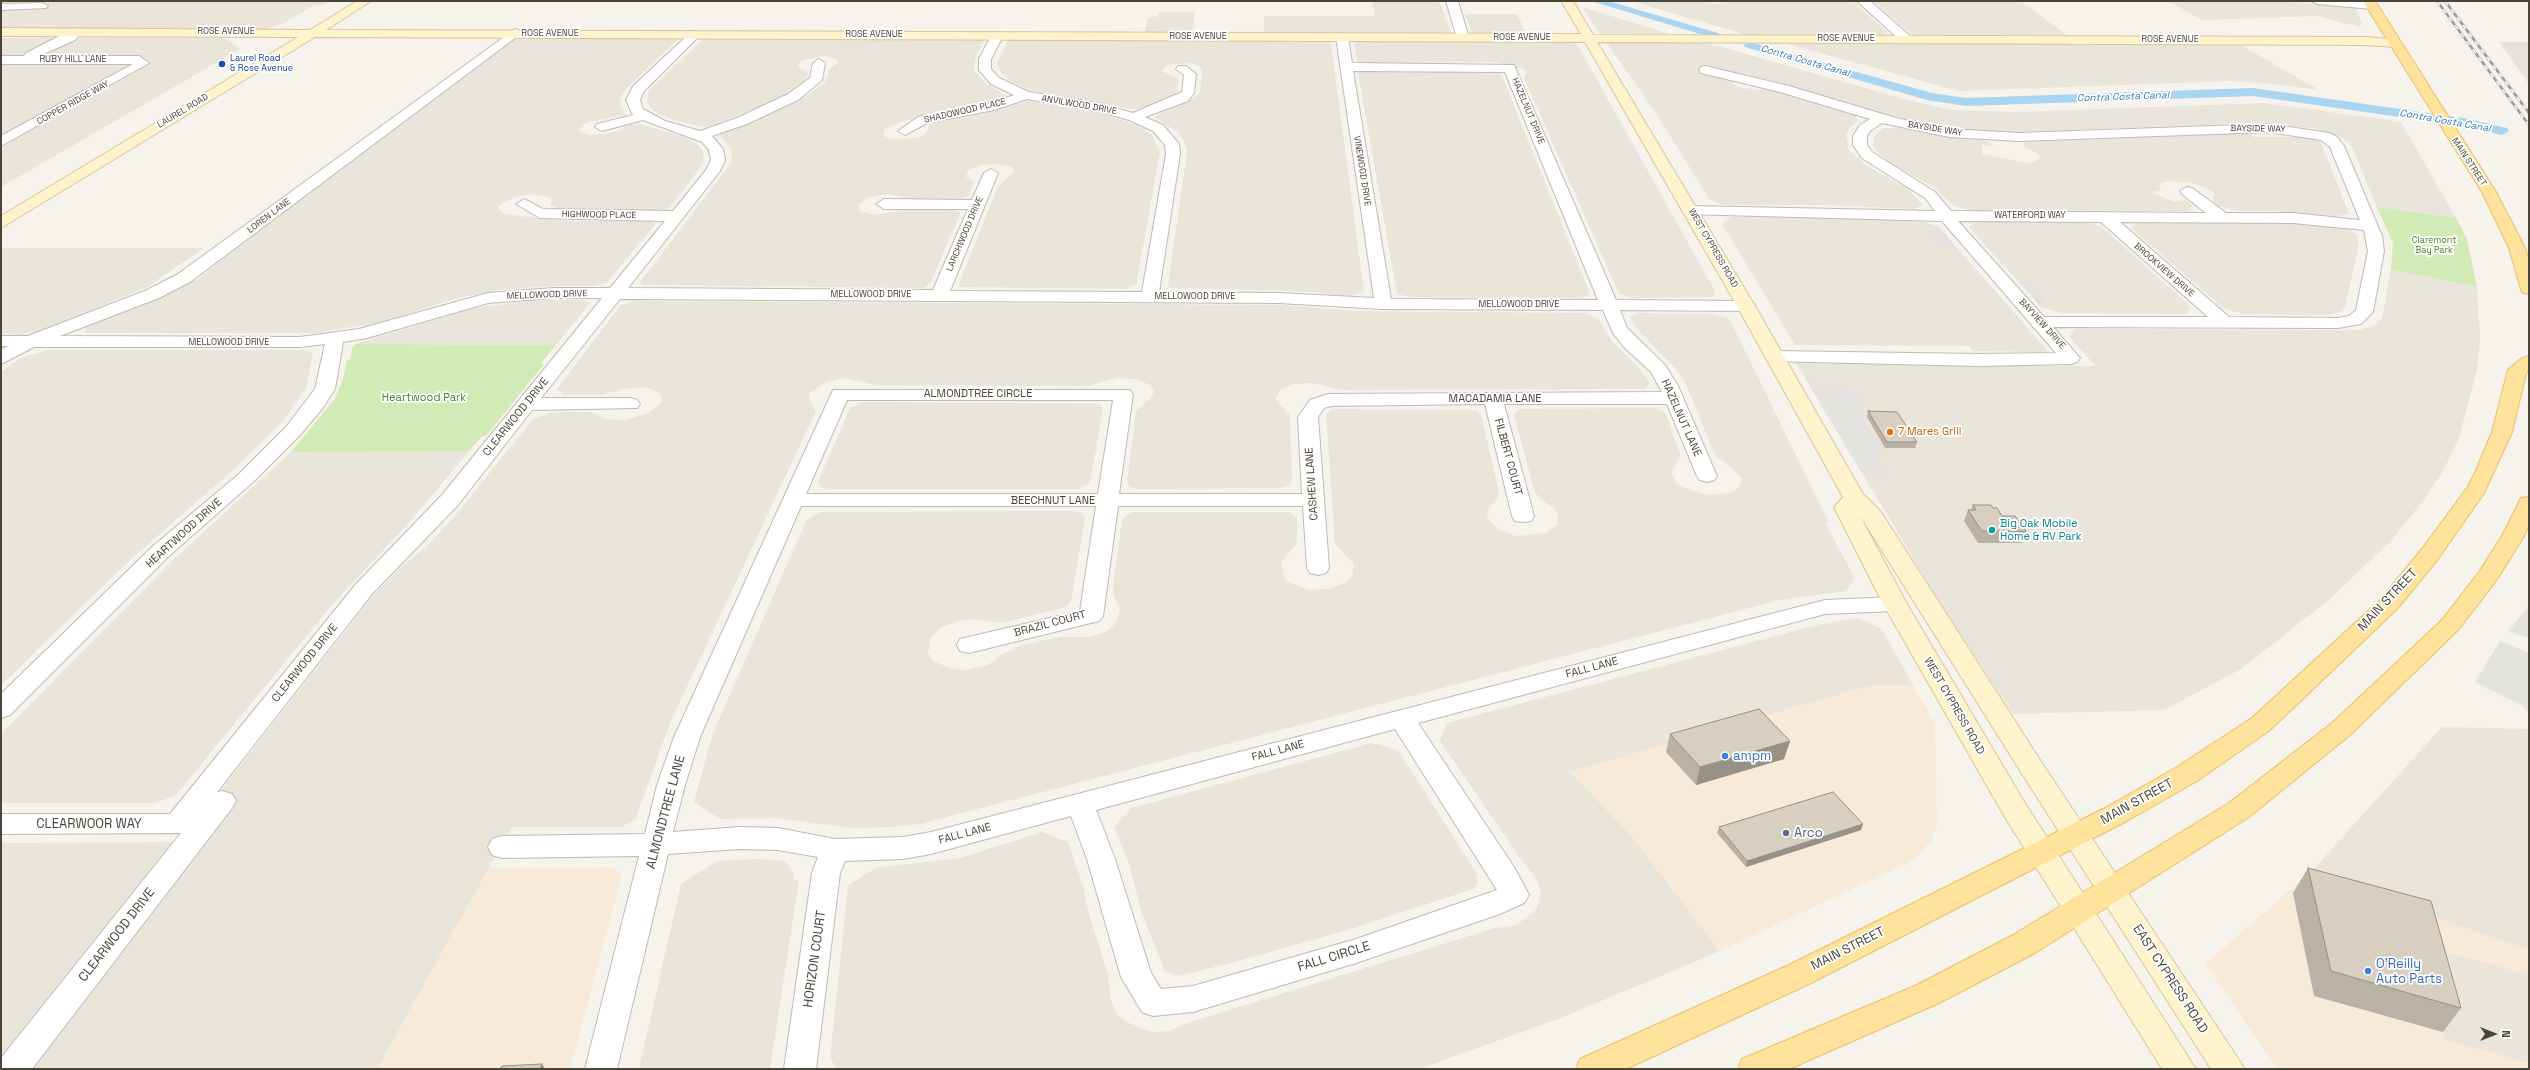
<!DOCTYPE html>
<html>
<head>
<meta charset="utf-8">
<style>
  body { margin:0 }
  #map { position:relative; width:2530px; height:1070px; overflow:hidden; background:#f6f3ec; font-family:"Space Grotesk",sans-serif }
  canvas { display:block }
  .frame { position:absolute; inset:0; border:2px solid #4b4439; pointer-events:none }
  .north { position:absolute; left:2474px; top:1014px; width:40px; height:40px; -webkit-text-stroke:3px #fff; paint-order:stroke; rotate:90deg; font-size:11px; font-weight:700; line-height:16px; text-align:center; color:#4b4439 }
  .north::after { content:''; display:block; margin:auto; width:14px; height:18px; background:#4b4439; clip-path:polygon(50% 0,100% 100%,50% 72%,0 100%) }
</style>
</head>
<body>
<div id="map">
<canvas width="2530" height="1070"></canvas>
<div class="frame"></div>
<div class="north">N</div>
</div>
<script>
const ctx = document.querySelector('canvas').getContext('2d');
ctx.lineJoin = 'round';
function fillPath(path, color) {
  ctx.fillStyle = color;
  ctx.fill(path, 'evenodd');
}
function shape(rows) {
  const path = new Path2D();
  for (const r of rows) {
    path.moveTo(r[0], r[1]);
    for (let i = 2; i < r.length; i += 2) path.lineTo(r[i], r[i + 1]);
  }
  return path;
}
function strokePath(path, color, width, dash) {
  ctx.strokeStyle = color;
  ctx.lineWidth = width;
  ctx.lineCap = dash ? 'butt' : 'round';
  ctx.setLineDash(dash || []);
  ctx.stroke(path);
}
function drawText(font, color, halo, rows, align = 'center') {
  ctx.font = font + ' "Space Grotesk",sans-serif';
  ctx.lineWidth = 3.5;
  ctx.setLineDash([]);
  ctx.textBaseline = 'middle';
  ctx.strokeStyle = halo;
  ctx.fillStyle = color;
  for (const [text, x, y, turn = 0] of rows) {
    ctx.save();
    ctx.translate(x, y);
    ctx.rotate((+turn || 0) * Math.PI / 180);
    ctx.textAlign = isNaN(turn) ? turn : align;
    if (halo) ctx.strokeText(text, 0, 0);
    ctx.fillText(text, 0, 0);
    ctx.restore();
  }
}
fillPath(shape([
  [1,1,330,1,323,5,315,5,282,24,264,29,1,29,1,10,36,8,48,3,1,5],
  [1372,1,1439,1,1452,34,1264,33,1264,16,1375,16],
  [1631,1,1698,1,1715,4,1729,1,1853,1,1888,33,1883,35,1747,35],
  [1873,1,2020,1,2067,35,1916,35,1910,33],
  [2168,1,2282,1,2356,8,2362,23,2360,27,2316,16,2202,20],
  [1582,7,1670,34,1600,34],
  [1160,12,1195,12,1192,33,1144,33,1148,18,1158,16],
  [1465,14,1517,14,1526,33,1472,33],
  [514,37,678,39,623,92,620,102,626,115,592,121,582,125,579,130,589,135,605,134,618,131,628,125,640,124,684,137,697,144,703,152,704,163,670,207,662,211,560,209,550,205,552,199,549,197,533,194,515,197,498,206,498,209,505,214,528,217,567,221,649,221,656,224,606,283,594,286,549,286,499,290,453,299,383,322,315,333,85,333,86,326,151,302,199,278,290,206],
  [1,38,224,38,240,49,1,187],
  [704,38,984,40,975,59,974,69,985,83,1007,96,973,107,903,121,884,130,884,136,891,139,918,138,926,133,930,124,982,114,1027,101,1104,114,1139,126,1152,135,1160,152,1136,285,1126,289,961,287,959,283,998,186,1015,172,1012,167,996,164,981,165,968,171,966,177,974,182,969,195,965,198,912,199,888,194,867,198,858,205,861,211,874,215,910,209,954,210,961,212,931,282,924,288,641,285,640,282,731,163,732,150,719,134,756,121,810,94,825,82,830,69,839,62,834,58,824,56,801,61,797,65,798,67,808,72,806,79,799,87,761,106,712,126,702,127,674,120,654,112,647,103,649,90],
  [1008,40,1323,41,1331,43,1364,292,1351,296,1298,291,1169,288,1168,284,1187,152,1184,141,1177,132,1154,117,1196,97,1200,91,1202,69,1198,65,1187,63,1167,65,1162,71,1179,79,1177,92,1166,100,1141,109,1132,109,1033,91,1010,81,1001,73,997,63],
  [1362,40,1568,42,1577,44,1715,291,1713,297,1634,298,1619,294,1524,78,1526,72,1523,69,1496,62,1361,63,1357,61,1354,44],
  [1606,42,1694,42,1722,47,1903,99,1952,110,2017,112,2264,103,2401,122,2456,218,2377,207,2351,145,2340,137,2311,128,2254,123,2013,132,1966,130,1902,119,1766,79,1709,67,1700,74,1735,81,1732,83,1737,85,1735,86,1744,88,1760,90,1764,88,1855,115,1859,121,1850,127,1846,135,1849,150,1867,166,1907,188,1923,205,1915,209,1824,205,1723,205,1709,199,1656,113],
  [1780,42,2239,44,2319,90,2264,83,2230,81,1959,91],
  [1361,71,1501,73,1589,291,1589,295,1580,298,1409,297,1397,294,1358,73],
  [1883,128,1900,128,1987,141,1994,146,1982,145,1982,154,2027,163,2035,162,2041,157,2037,153,2024,147,2024,142,2248,133,2254,137,2291,137,2289,133,2316,138,2321,142,2349,214,2337,216,2276,211,2238,211,2218,206,2213,202,2214,193,2206,188,2192,183,2171,181,2162,183,2159,187,2161,190,2151,192,2174,202,2186,200,2193,206,2187,211,1968,210,1952,205,1934,187,1893,165,1878,153,1873,145,1873,138],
  [1731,217,1854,218,1923,222,1940,227,1942,230,1929,230,1942,247,1956,247,2049,352,1973,351,1969,346,1795,345,1722,224],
  [1977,222,2085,222,2102,227,2191,307,2186,314,2061,313,2041,307,2038,304,2051,303,2031,281,2018,281,1988,249,1969,227],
  [2138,223,2281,223,2340,227,2357,234,2359,244,2345,307,2340,312,2328,315,2243,314,2223,308,2131,228],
  [1,248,204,248,147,287,44,329,22,335,1,334],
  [2391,269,2477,287,2480,337,2477,370,2459,438,2443,471,2425,498,2392,540,2330,599,2241,669,2164,710,2013,714,1934,593,1796,363,2096,366,2069,337,2075,329,2360,330,2375,325,2382,318],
  [539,300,584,300,590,303,556,345,355,344,474,308],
  [637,301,1282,305,1357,311,1586,313,1598,318,1612,341,1639,368,1650,384,1645,389,1340,390,1312,383,1294,384,1282,389,1276,396,1276,400,1290,415,1292,481,1290,485,1280,488,1138,489,1130,487,1127,482,1136,411,1151,398,1154,391,1148,384,1135,379,1118,378,1086,386,877,385,845,378,823,383,809,394,809,400,816,411,670,723,636,818,622,827,512,827,377,1069,1,1069,1,843,180,842,372,597,399,569,426,547,455,516,532,420,552,412,589,412,607,419,625,420,648,413,657,407,662,400,660,394,647,387,623,389,601,395,562,395,564,393,556,390,621,305],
  [1637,313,1713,314,1727,318,1731,322,1828,521,1825,522,1855,579,1846,591,1780,600,920,824,892,827,850,828,776,818,720,819,694,802,713,733,806,521,820,512,1073,511,1082,513,1085,519,1071,601,1067,607,1002,623,976,619,959,621,940,628,931,638,928,652,933,661,952,669,966,670,988,665,1004,653,1019,646,1058,637,1090,637,1107,631,1114,625,1118,618,1120,609,1113,594,1113,586,1122,519,1132,512,1289,512,1297,518,1297,543,1281,563,1284,577,1291,583,1309,590,1328,589,1345,583,1352,577,1354,564,1335,544,1326,414,1332,409,1476,410,1481,414,1499,493,1499,497,1489,507,1487,517,1498,529,1516,536,1545,533,1557,525,1558,518,1556,511,1535,493,1514,415,1519,409,1652,408,1661,410,1666,414,1680,454,1680,458,1671,472,1677,484,1685,488,1706,495,1730,493,1738,488,1741,483,1741,478,1732,468,1715,456,1686,384,1675,368,1634,326,1630,317],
  [47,350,303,350,313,353,306,388,284,420,231,472,131,559,1,685,1,372,21,358],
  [863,402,1100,404,1103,409,1090,483,1079,489,829,489,821,487,818,482,850,408],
  [469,451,408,524,332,605,175,796,155,803,1,803,1,734,173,560,291,452],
  [1858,618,1882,629,1913,685,1873,685,1570,772,1631,835,1720,951,1561,1018,1419,1069,837,1069,830,1058,848,885,876,868,960,858,1042,832,1068,842,1084,888,1087,907,1108,975,1111,1001,1117,1015,1127,1022,1141,1028,1153,1032,1169,1031,1187,1023,1495,928,1515,926,1537,909,1541,892,1535,876,1522,861,1440,741,1447,723,1817,625],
  [2442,727,2529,729,2529,950,2309,874],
  [1372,743,1398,750,1477,874,1477,885,1473,889,1345,931,1238,961,1183,975,1176,976,1165,971,1142,914,1129,863,1114,827,1131,808],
  [758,859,786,861,794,875,794,880,799,880,770,1069,639,1069,681,884,717,861],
  [2420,946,2529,974,2529,1063,2445,1041]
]), '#eae5da');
fillPath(shape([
  [1873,685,1913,685,1935,724,1937,823,1932,840,1912,861,1720,951,1631,835,1570,772],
  [610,867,619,871,622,877,620,883,570,1069,377,1069,489,868],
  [2309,874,2529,950,2529,974,2420,946,2445,1040,2529,1063,2529,1069,2278,1069,2205,964]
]), '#f7ead8');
fillPath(shape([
  [2499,42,2529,42,2529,84]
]), '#e6e2dd');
fillPath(shape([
  [2377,207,2456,218,2467,239,2477,287,2391,269,2393,243],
  [355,344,556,345,541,363,544,364,486,436,482,436,469,451,291,452,334,400,343,380,347,360,351,359,352,348]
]), '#d2eab5');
fillPath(shape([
  [1928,230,1942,230,1956,247,1942,247],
  [2018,281,2031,281,2051,304,2038,304],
  [1807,381,1856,392,1863,403,1857,408,1884,453,1876,453,1891,480,1861,472],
  [2529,605,2529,638,2508,632],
  [2500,641,2529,653,2529,713,2523,706,2475,682]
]), '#e5e3e0');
fillPath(shape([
  [1591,1,1608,1,1718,33,1720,35,1718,37,1710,37,1591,1],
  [1749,42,1932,93,1966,98,2253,88,2463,118,2507,128,2509,131,2502,135,2463,126,2253,96,1966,106,1927,100,1745,47,1743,45,1749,42]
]), '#a9d4f2');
const street = shape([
  [1446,1,1458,1,1469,38,1467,41,1459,41,1457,38,1446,1],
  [1857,1,1870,1,1910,36,1910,42,1902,42,1857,1],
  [2311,1,2354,1,2372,3,2378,6,2372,9,2317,4,2311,1],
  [42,3,48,6,46,8,1,10,1,4,42,3],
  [75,28,81,32,75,40,39,56,139,56,149,63,1,146,1,136,133,64,1,64,1,56,24,56,26,53,75,28],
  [515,29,519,31,519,35,190,282,159,298,60,336,300,337,359,329,488,293,554,288,610,288,665,221,540,218,516,204,524,199,543,209,673,211,706,170,711,160,709,150,702,142,643,120,602,131,595,127,597,124,633,115,626,100,633,86,690,33,694,31,698,33,698,37,644,91,640,100,643,109,665,121,700,131,737,118,788,94,810,78,813,63,819,59,825,63,822,80,798,100,747,124,712,136,723,149,725,160,720,171,628,288,933,290,968,209,884,209,876,204,884,199,972,200,984,173,991,169,998,173,950,291,1142,292,1166,154,1165,145,1153,131,1129,120,1101,112,1027,99,994,110,927,123,905,135,898,131,918,117,991,103,1014,95,991,84,979,70,979,59,991,36,997,32,1003,36,991,59,991,69,999,78,1029,92,1102,104,1133,113,1182,92,1184,75,1176,69,1178,66,1186,66,1196,74,1194,93,1188,101,1145,117,1163,125,1179,144,1180,154,1159,292,1279,293,1374,298,1336,37,1342,33,1348,37,1352,63,1514,65,1616,300,1746,301,1752,302,1755,306,1752,310,1746,311,1620,310,1627,328,1665,365,1678,386,1717,476,1714,480,1707,482,1700,480,1697,476,1667,404,1504,404,1534,516,1531,521,1523,522,1515,521,1512,516,1485,404,1331,406,1324,408,1318,417,1329,568,1326,573,1318,575,1310,573,1307,568,1303,506,1118,506,1103,616,1099,621,969,653,960,651,957,645,960,639,1080,611,1096,506,801,506,700,737,685,785,673,832,740,827,778,828,835,839,903,837,931,832,1825,600,1895,597,1903,599,1907,604,1903,609,1895,611,1825,614,1418,723,1514,867,1529,895,1524,903,1500,914,1356,963,1193,1012,1153,1016,1142,1012,1121,977,1087,859,1071,816,931,854,903,859,845,861,840,873,816,1069,784,1069,812,873,818,857,778,850,740,849,668,854,617,1069,585,1069,639,856,502,858,492,855,488,847,492,839,502,836,645,834,657,785,674,737,833,390,1130,390,1133,394,1119,494,1302,494,1298,417,1310,400,1328,394,1662,392,1651,372,1624,347,1613,333,1603,310,1383,309,1279,303,620,299,541,398,630,398,637,400,640,404,637,408,532,410,458,505,372,594,217,792,222,791,232,794,236,801,232,808,32,1069,1,1069,1,1058,181,833,1,834,1,814,170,814,356,584,442,495,602,298,554,298,488,303,367,338,343,342,335,389,322,409,300,435,253,482,169,556,10,715,1,718,1,694,153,546,239,474,286,427,315,389,325,344,300,347,34,347,1,364,1,350,8,346,1,346,1,336,28,336,147,290,178,274,515,29],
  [1353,71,1505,72,1598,300,1391,299,1353,71],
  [847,400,1113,400,1098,494,806,494,847,400],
  [1395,729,1497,890,1356,939,1193,986,1161,989,1151,973,1115,859,1096,810,1395,729],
  [1705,66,1789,86,1896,118,1949,129,2019,133,2269,124,2329,133,2337,137,2344,146,2382,236,2384,251,2373,312,2361,324,2338,328,2053,327,2080,358,2077,362,2071,364,1980,366,1768,361,1765,357,1768,353,1774,351,1980,354,2056,353,1942,221,1686,214,1683,211,1691,206,1935,211,1925,198,1862,158,1853,145,1853,136,1860,125,1870,119,1780,92,1701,73,1699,70,1701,67,1705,66],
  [1882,123,1949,137,2019,141,2269,132,2321,140,2330,147,2360,220,2293,213,2226,213,2192,188,2187,187,2180,191,2182,194,2206,213,1951,211,1935,192,1872,152,1867,145,1867,136,1870,131,1882,123],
  [1958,221,2101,222,2208,317,2044,317,1958,221],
  [2120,222,2293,223,2364,230,2368,251,2356,310,2349,316,2338,318,2229,317,2120,222]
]);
const secondary = shape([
  [357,1,371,1,326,30,1581,34,1561,1,1573,1,1593,35,2366,37,2399,40,2401,43,2395,47,2366,45,1597,42,1755,306,1863,494,1881,512,2042,763,2245,1069,2211,1069,2024,777,1859,514,1907,604,2023,800,2196,1069,2162,1069,2003,814,1883,604,1834,507,1843,497,1737,306,1585,42,315,37,1,228,1,216,298,37,1,36,1,28,310,30,357,1]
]);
const primary = shape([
  [2363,1,2375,1,2496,192,2525,248,2529,261,2529,294,2523,293,2521,289,2509,248,2482,192,2363,1],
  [2529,356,2529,370,2526,373,2512,432,2484,493,2438,559,2397,609,2270,730,2197,781,2125,822,1811,983,1626,1069,1576,1069,1580,1059,1789,965,2105,808,2177,767,2252,718,2381,599,2422,549,2467,488,2475,473,2492,432,2508,370,2522,358,2529,356],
  [2529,497,2529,525,2524,536,2496,581,2458,630,2350,735,2249,817,2035,953,1939,1003,1789,1069,1738,1069,1742,1059,1917,985,2013,935,2229,803,2332,723,2442,620,2479,572,2502,536,2521,498,2529,497]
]);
strokePath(street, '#c2bbae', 2);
strokePath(secondary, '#d6c79b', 2);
strokePath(primary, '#e6c16a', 2);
fillPath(street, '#fff');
fillPath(secondary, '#fff3cd');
fillPath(primary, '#ffe39c');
const rail = shape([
  [2437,1,2529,125],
  [2445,1,2529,113]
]);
strokePath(rail, '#9a9a9a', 2.5);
strokePath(rail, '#fff', 1.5, [5]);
fillPath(shape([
  [1868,411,1917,442,1915,448,1885,448,1867,417],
  [1973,505,1993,508,2002,516,2026,531,2022,543,1978,543,1964,521,1968,510,1971,510],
  [1670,734,1790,741,1784,759,1696,785,1666,752],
  [1719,827,1861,830,1746,867,1717,833],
  [2308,868,2461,1008,2443,1032,2314,996,2293,893]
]), '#bab2a6');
fillPath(shape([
  [1790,741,1784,759,1696,785,1700,767],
  [1863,824,1861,830,1746,867,1747,861],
  [542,1064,545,1069,540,1069]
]), '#979187');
const building = shape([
  [1868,411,1897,412,1917,442,1887,442,1868,411],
  [1973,505,1991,505,1993,508,1997,508,2002,516,2015,516,2026,531,1982,531,1968,510,1976,510,1973,505],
  [1759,709,1790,741,1700,767,1670,734,1759,709],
  [1833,792,1863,824,1747,861,1719,827,1833,792],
  [2308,868,2431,901,2461,1008,2331,971,2308,868],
  [542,1064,540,1069,500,1069,502,1066,542,1064]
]);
fillPath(building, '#d8cfc1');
strokePath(building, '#979187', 1);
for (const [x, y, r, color] of [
  [222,64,4,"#1a4fb4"],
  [1890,432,4,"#e8710a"],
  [1992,530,4,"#0f9aa8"],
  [1725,756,4,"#3f7fe0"],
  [1786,833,4,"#5c6f8a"],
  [2368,971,4,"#3f7fe0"]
]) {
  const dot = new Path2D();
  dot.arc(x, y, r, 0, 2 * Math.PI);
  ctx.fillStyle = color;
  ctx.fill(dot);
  strokePath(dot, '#fff', 1.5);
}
drawText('9px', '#4b4439', '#fff', [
  ["ROSE AVENUE",226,32],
  ["ROSE AVENUE",550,34],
  ["ROSE AVENUE",874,35],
  ["ROSE AVENUE",1198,37],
  ["ROSE AVENUE",1522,38],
  ["ROSE AVENUE",1846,39],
  ["ROSE AVENUE",2170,40],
  ["RUBY HILL LANE",73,60],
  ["COPPER RIDGE WAY",73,103,-29],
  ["ANVILWOOD DRIVE",1079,105,10],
  ["LAUREL ROAD",183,111,-31],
  ["SHADOWOOD PLACE",965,111,-13],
  ["HAZELNUT DRIVE",1528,111,67],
  ["BAYSIDE WAY",1935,129,9],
  ["BAYSIDE WAY",2258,129,1],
  ["MAIN STREET",2469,162,57],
  ["VINEWOOD DRIVE",1362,171,81],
  ["HIGHWOOD PLACE",599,215,1],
  ["LOREN LANE",269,216,-37],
  ["WATERFORD WAY",2030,216],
  ["LARCHWOOD DRIVE",965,234,-67],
  ["WEST CYPRESS ROAD",1713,248,60],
  ["BROOKVIEW DRIVE",2164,270,41],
  ["MELLOWOOD DRIVE",547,295,-2],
  ["MELLOWOOD DRIVE",871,295],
  ["MELLOWOOD DRIVE",1195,297],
  ["MELLOWOOD DRIVE",1519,305],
  ["BAYVIEW DRIVE",2042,324,48],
  ["MELLOWOOD DRIVE",229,343]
]);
drawText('9px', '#164399', '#fff', [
  ["Laurel Road",230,59],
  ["& Rose Avenue",230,69]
], 'left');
drawText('9px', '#4a7f2a', '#fff', [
  ["Claremont",2434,241],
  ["Bay Park",2434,251]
]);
drawText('italic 10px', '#2e7ab2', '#fff', [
  ["Contra Costa Canal",1805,61,16],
  ["Contra Costa Canal",2123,97,-2],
  ["Contra Costa Canal",2445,121,10]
]);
drawText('11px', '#4b4439', '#fff', [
  ["ALMONDTREE CIRCLE",978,394],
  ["MACADAMIA LANE",1495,399],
  ["CLEARWOOD DRIVE",516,417,-51],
  ["HAZELNUT LANE",1681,418,66],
  ["FILBERT COURT",1508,457,75],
  ["CASHEW LANE",1312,484,-94],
  ["BEECHNUT LANE",1053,501],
  ["HEARTWOOD DRIVE",184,533,-42],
  ["BRAZIL COURT",1050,624,-15],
  ["CLEARWOOD DRIVE",305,663,-51],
  ["FALL LANE",1592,668,-15],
  ["WEST CYPRESS ROAD",1954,706,60],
  ["FALL LANE",1278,751,-15],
  ["FALL LANE",965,834,-15]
]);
drawText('11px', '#4a7f2a', '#fff', [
  ["Heartwood Park",424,398]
]);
drawText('11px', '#c56008', '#fff', [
  ["7 Mares Grill",1898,432]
], 'left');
drawText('11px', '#0d838f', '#fff', [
  ["Big Oak Mobile",2000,524],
  ["Home & RV Park",2000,537]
], 'left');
drawText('13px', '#4b4439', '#fff', [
  ["MAIN STREET",2388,600,-47],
  ["MAIN STREET",2137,802,-29],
  ["ALMONDTREE LANE",666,812,-75],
  ["CLEARWOOR WAY",89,824],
  ["CLEARWOOD DRIVE",117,935,-52],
  ["MAIN STREET",1848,949,-27],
  ["FALL CIRCLE",1334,957,-17],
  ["HORIZON COURT",815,959,-82],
  ["EAST CYPRESS ROAD",2170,979,57]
]);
drawText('13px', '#366cbe', '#fff', [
  ["ampm",1733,756],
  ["O'Reilly",2376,964],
  ["Auto Parts",2376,979]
], 'left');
drawText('13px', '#4e5e75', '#fff', [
  ["Arco",1794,833]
], 'left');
</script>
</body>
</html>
